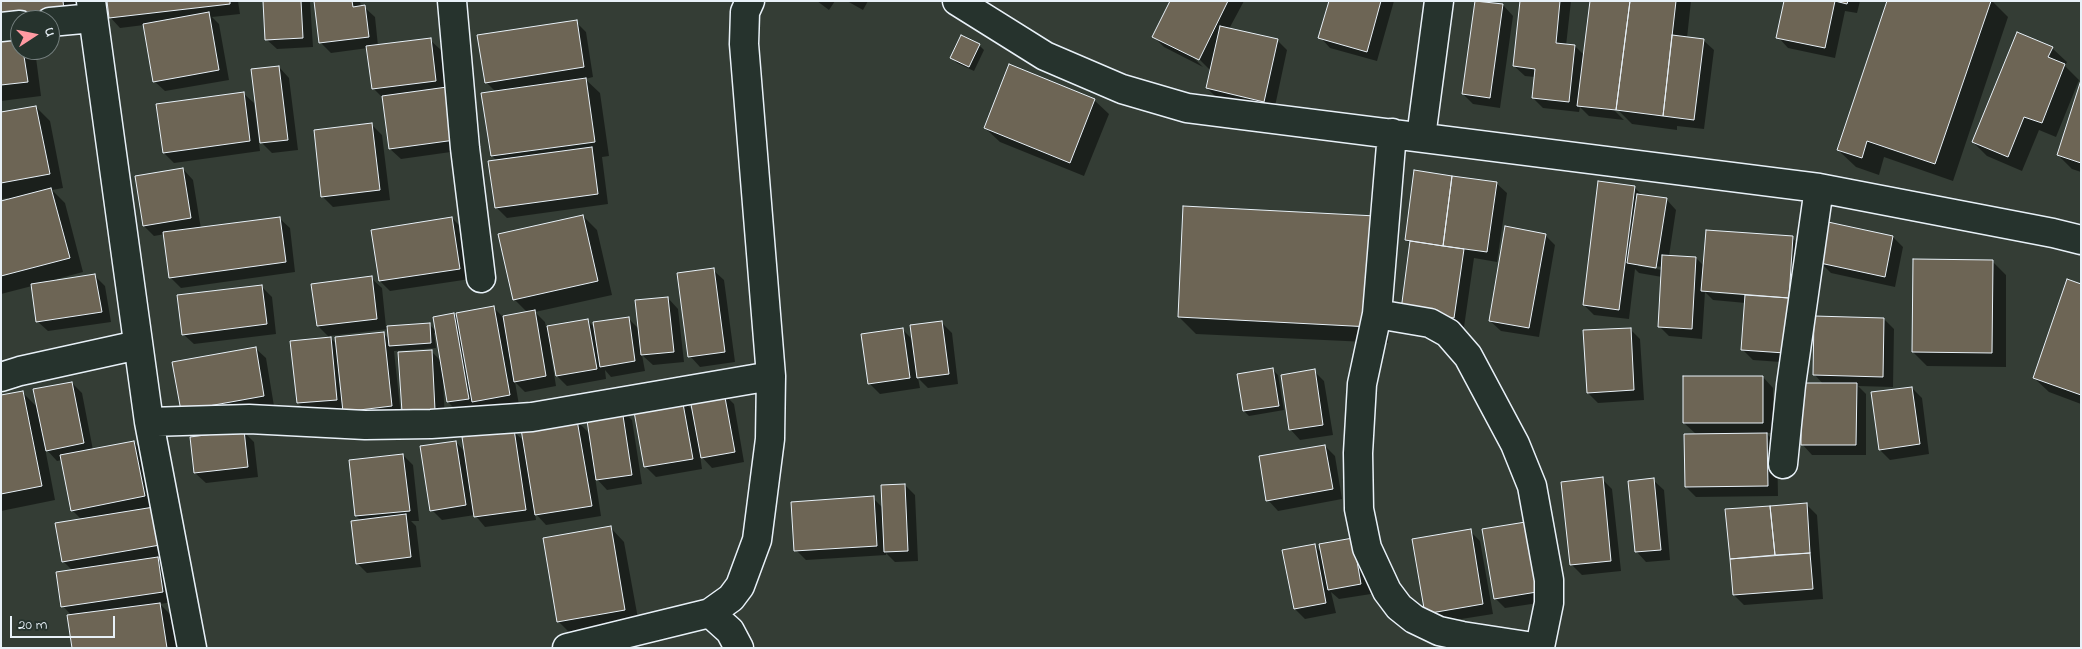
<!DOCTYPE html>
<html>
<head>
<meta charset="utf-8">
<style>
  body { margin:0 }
  #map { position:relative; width:2082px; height:649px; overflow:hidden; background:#343d35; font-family:"Indie Flower",sans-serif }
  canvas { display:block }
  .frame { position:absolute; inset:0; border:2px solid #e8f1f8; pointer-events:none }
  .north { position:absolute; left:10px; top:10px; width:50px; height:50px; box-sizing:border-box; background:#26332d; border:1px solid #747f7e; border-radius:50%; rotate:79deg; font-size:14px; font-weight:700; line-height:20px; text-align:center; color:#e8f1f8 }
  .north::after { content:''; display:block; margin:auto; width:18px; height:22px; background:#ff9aa2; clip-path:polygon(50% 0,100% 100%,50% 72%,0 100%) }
  .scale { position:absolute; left:10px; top:616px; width:105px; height:22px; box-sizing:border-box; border:2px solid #e8f1f8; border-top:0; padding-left:6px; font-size:15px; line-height:18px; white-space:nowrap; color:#e8f1f8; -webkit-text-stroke:4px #26332d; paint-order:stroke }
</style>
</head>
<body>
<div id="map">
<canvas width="2082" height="649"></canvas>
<div class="frame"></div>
<div class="north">U</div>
<div class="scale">20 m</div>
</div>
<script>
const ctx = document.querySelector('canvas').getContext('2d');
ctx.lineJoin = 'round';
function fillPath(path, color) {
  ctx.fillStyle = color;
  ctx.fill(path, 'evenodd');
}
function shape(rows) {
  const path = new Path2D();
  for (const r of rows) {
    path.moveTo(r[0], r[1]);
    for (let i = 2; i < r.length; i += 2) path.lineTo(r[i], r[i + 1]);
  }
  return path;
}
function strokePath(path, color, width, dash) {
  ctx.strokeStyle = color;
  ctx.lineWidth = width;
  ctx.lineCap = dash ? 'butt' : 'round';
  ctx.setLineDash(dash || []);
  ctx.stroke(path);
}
fillPath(shape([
  [1,1,75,1,78,24,50,20,20,20,20,50,35,50,41,96,1,101],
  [108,1,238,1,240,14,212,17,219,24,229,80,165,91,154,81,144,25,120,28,110,17],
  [264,1,310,1,313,47,277,49,266,39],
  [315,1,360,1,361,7,364,7,375,17,378,46,430,40,441,50,445,89,465,150,401,159,390,149,384,99,373,88,368,48,331,53,320,42],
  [817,1,835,1,829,10],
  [847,1,868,1,863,10],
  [1172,1,1244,1,1229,29,1277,40,1287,50,1274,111,1217,98,1207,88,1213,73,1195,55,1193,57,1203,67,1164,47,1154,37],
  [1330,1,1394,1,1377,61,1330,48,1320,37],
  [1521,1,1571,1,1566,46,1575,46,1585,56,1591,1,1691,1,1687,38,1703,40,1714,50,1704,129,1677,126,1677,130,1632,124,1613,105,1611,107,1624,120,1589,116,1580,107,1579,112,1543,108,1533,98,1535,77,1525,76,1514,66],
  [1785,1,1860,1,1857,13,1845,11,1835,58,1788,48,1778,37],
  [1889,1,1992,1,2008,17,1953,181,1884,157,1879,175,1856,167,1838,150],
  [1476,2,1503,5,1513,16,1500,108,1473,104,1463,94],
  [576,22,586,32,593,77,585,79,600,93,609,156,602,157,608,204,507,218,497,208,490,162,497,161,492,156,496,92,486,82],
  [979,45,984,50,974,71,957,63,952,58],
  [2052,48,2067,62,2065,66,2079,80,2056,137,2039,130,2022,171,1987,156,1973,142],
  [279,67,289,78,298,150,272,153,261,142],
  [2081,84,2081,172,2072,169,2058,155],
  [243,93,254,103,260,151,174,163,164,153],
  [1094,100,1109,114,1084,176,1000,142,985,128],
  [36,107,50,121,63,188,52,190,65,203,83,272,57,279,57,281,95,276,105,286,111,322,48,331,37,321,32,286,1,294,1,202,8,200,8,198,1,199,1,113],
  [372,125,382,135,390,200,333,207,322,196],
  [183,169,193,180,201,229,279,218,290,228,295,272,181,288,170,277,165,234,154,236,144,226],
  [1496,183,1507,193,1497,262,1474,258,1464,327,1413,319,1411,244,1406,240],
  [1634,187,1643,196,1666,199,1676,210,1669,256,1696,258,1704,266,1792,238,1803,248,1795,363,1753,360,1743,350,1746,303,1713,300,1705,292,1702,339,1669,336,1659,326,1662,277,1639,273,1635,269,1629,319,1594,315,1584,305],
  [1638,264,1663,267,1662,270,1638,266],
  [1712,290,1752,294,1752,296,1712,293],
  [583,216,597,230,612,295,535,312,545,322,546,327,587,320,596,329,628,318,639,329,668,298,678,309,684,362,653,365,642,355,645,371,611,377,605,370,606,379,567,386,557,376,552,349,550,349,556,386,525,392,515,382,519,405,458,412,448,402,445,382,443,382,445,420,413,422,402,410,431,351,441,361,436,332,434,333,436,348,394,351,401,416,344,410,308,413,298,403,330,338,318,326,371,278,382,288,386,327,429,324,436,331,454,315,459,319,494,308,503,317,528,313,514,299],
  [389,329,390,340,383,333,337,345,329,336],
  [452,218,462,228,470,279,390,291,380,281],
  [1829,224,1893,237,1903,247,1895,287,1831,273,1821,263],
  [1392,235,1388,343,1196,334,1179,317],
  [1545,235,1555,245,1539,337,1501,331,1490,321],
  [1992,261,2006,275,2006,367,1927,366,1913,352],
  [713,270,724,280,735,362,700,367,690,356],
  [2081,285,2081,404,2049,392,2034,378],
  [262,287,272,297,276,334,194,344,183,334],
  [1884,319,1894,329,1893,387,1858,386,1866,394,1866,455,1812,455,1802,444,1823,384,1814,374],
  [942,323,952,333,958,384,928,388,918,378,920,388,880,394,870,384,902,329,914,341],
  [1630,329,1640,339,1644,400,1598,403,1588,393],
  [255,348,266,358,274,406,193,420],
  [1273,370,1278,375,1284,410,1249,416,1244,411,1238,375],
  [1314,371,1324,381,1333,435,1300,440,1290,429],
  [1763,377,1773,388,1773,433,1766,433,1777,444,1778,496,1696,497,1686,487,1697,435,1684,423],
  [72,383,82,393,93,450,134,442,144,452,170,555,157,557,168,568,173,602,160,604,174,618,178,648,73,648,72,616,63,606,72,570,63,561,82,520,72,510,62,460,57,461,45,448,55,500,1,511,1,397,23,393,39,409],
  [1912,388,1922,398,1929,454,1890,460,1880,450],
  [723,393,734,404,744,462,712,468,700,455,702,469,656,477,646,467,635,407,682,399,694,412],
  [622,410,632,420,642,484,607,490,595,477,601,516,546,525,535,513,536,520,485,527,475,515,442,520,432,510,456,442,465,452,513,431,524,441,577,421,590,434],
  [244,432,254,442,258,477,206,483,195,473,191,438],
  [1325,446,1335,456,1342,499,1278,511,1268,500],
  [403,455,413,465,419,521,411,521,416,526,421,567,367,573,357,563,361,521,356,516],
  [1602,479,1612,489,1621,571,1582,575,1571,564],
  [1653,480,1664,490,1670,560,1646,562,1636,551],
  [905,485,915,495,918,561,895,562,886,553,886,555,806,560,796,550,873,498,883,508],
  [1806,504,1817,515,1823,599,1744,605,1734,595,1727,510],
  [1537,521,1558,600,1505,608,1495,598],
  [610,527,624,542,639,624,573,636,558,621],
  [1470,531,1480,541,1493,614,1436,623,1426,613],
  [1314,545,1322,553,1363,550,1371,594,1339,599,1331,592,1336,613,1305,619,1295,609]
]), '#0007');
const building = shape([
  [1,1,63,1,64,10,1,20,1,1],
  [107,1,230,1,230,4,109,18,107,1],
  [263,1,301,1,303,38,265,40,263,1],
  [314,1,352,1,353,7,365,5,369,37,319,43,314,1],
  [1170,1,1228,1,1199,60,1152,37,1170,1],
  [1329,1,1381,1,1367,52,1318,38,1329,1],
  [1475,1,1503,4,1490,98,1462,94,1475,1],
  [1520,1,1560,1,1556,43,1575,45,1569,102,1532,98,1535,69,1513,66,1520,1],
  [1590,1,1630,1,1616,110,1577,106,1590,1],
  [1630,1,1676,1,1663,116,1616,110,1630,1],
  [1784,1,1848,1,1847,4,1835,1,1825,48,1776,38,1784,1],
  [1887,1,1991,1,1935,164,1867,141,1862,158,1837,150,1887,1],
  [209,12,219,70,153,82,143,24,209,12],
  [577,20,584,67,485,83,477,35,577,20],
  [1220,26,1278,39,1264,102,1206,88,1220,26],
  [20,29,20,50,23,50,28,82,1,85,1,31,20,29],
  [2017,32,2053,47,2048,57,2065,64,2042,123,2024,117,2008,157,1972,142,2017,32],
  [961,35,980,44,969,67,950,58,961,35],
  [1672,35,1704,39,1694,120,1663,116,1672,35],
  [431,38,436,81,372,89,366,46,431,38],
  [1009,64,1095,99,1070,163,984,128,1009,64],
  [279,66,288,140,260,143,251,69,279,66],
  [586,78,595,142,491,156,481,93,586,78],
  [2081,80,2081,163,2057,155,2081,80],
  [447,87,455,140,389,149,382,96,447,87],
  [244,92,250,141,163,153,156,104,244,92],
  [36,106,50,174,1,183,1,112,36,106],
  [372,123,380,190,321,197,314,130,372,123],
  [592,147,598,194,495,208,488,161,592,147],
  [183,168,191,218,143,226,135,176,183,168],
  [1414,170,1452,176,1443,246,1405,240,1414,170],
  [1452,176,1497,182,1487,252,1443,246,1452,176],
  [1598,181,1635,186,1619,310,1583,305,1598,181],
  [51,188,70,258,1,276,1,201,51,188],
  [1637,194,1667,198,1656,268,1627,263,1637,194],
  [1183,206,1376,216,1371,327,1178,317,1183,206],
  [583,215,598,281,513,300,498,234,583,215],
  [280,217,286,262,169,278,163,232,280,217],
  [452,217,460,269,379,281,371,230,452,217],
  [1828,222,1893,236,1885,277,1820,263,1828,222],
  [1505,226,1546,234,1529,328,1489,321,1505,226],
  [1706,230,1793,236,1789,298,1701,291,1706,230],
  [1410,241,1464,249,1454,318,1401,310,1410,241],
  [1662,255,1696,257,1692,329,1658,327,1662,255],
  [1913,259,1993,260,1992,353,1912,352,1913,259],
  [714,268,725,352,688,357,677,273,714,268],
  [95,274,102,312,36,322,31,284,95,274],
  [372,276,377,319,317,326,311,284,372,276],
  [2067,279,2081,284,2081,395,2033,378,2067,279],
  [262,285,267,324,182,335,177,295,262,285],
  [1745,295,1789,298,1785,353,1741,350,1745,295],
  [668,297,674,352,641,355,635,300,668,297],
  [494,306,510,395,472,402,456,313,494,306],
  [535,310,546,376,514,382,503,316,535,310],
  [454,313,469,399,447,402,433,317,454,313],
  [1814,316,1884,318,1883,377,1813,375,1814,316],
  [629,317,635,361,600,367,593,322,629,317],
  [588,319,597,369,556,376,547,326,588,319],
  [942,321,949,374,917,378,910,325,942,321],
  [430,323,431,343,389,346,387,326,430,323],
  [903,328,910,378,868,384,861,334,903,328],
  [1631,328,1634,390,1587,393,1583,330,1631,328],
  [384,332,392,406,343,412,335,337,384,332],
  [331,337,337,400,297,403,290,341,331,337],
  [256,347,264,396,181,411,172,362,256,347],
  [432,350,435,410,402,412,398,352,432,350],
  [1273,368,1279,406,1243,411,1237,374,1273,368],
  [1315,369,1323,425,1289,430,1281,375,1315,369],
  [1683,376,1763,376,1763,423,1683,423,1683,376],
  [72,382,84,443,46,451,33,389,72,382],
  [1801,383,1857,383,1856,445,1801,445,1801,383],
  [1912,387,1920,444,1879,450,1871,392,1912,387],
  [23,391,42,486,1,494,1,395,23,391],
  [724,392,735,452,701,458,690,399,724,392],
  [682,398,693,459,644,467,633,406,682,398],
  [622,409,632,475,596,480,586,414,622,409],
  [577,420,592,506,535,515,521,429,577,420],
  [514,429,526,510,474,517,462,437,514,429],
  [244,430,248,467,194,473,190,437,244,430],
  [1767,433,1768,486,1685,487,1684,434,1767,433],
  [134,441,145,496,71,511,60,455,134,441],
  [456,441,466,505,430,511,420,446,456,441],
  [1325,445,1333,489,1266,501,1259,456,1325,445],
  [403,454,410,511,355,516,349,460,403,454],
  [1603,477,1611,561,1570,565,1561,482,1603,477],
  [1654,478,1661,550,1635,552,1628,481,1654,478],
  [905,484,908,551,884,552,881,485,905,484],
  [874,496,877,546,794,551,791,502,874,496],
  [1807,503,1810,553,1775,555,1770,506,1807,503],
  [1770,506,1775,555,1730,559,1725,509,1770,506],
  [154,507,160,545,62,562,55,523,154,507],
  [406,514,411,557,356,564,351,521,406,514],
  [1538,520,1549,590,1494,599,1482,529,1538,520],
  [611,526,625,610,557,622,543,538,611,526],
  [1471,529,1483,604,1425,614,1412,539,1471,529],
  [1353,538,1361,584,1328,590,1319,544,1353,538],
  [1315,544,1326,603,1294,609,1282,550,1315,544],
  [1810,553,1813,589,1733,595,1730,559,1810,553],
  [158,557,163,592,61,607,56,572,158,557],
  [160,603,167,648,72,648,67,615,160,603]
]);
fillPath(building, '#6d6555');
strokePath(building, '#e8f1f8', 1);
const minor = shape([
  [91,1,149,422,192,648],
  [452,1,465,148,481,278],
  [957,1,1045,56,1122,89,1187,108,1819,188,2053,233,2081,240],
  [50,22,93,18],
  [1,27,20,25],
  [1392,133,1377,314,1362,384,1358,453,1359,509,1367,548,1387,591,1399,607,1414,619,1439,631,1462,636,1540,648],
  [1421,137,1439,1],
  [1377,314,1430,323,1448,333,1468,356,1515,444,1532,486,1549,580,1549,603,1540,647],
  [1,377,20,371,138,345],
  [149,422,249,419,365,425,431,424,532,417,771,376],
  [1783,464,1791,385,1819,188],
  [710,613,730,631,739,648],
  [567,648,710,613,731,598,740,586,757,540,770,439,771,376,744,44,745,12,750,1]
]);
strokePath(minor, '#e8f1f8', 31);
strokePath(minor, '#26332d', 28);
</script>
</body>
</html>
